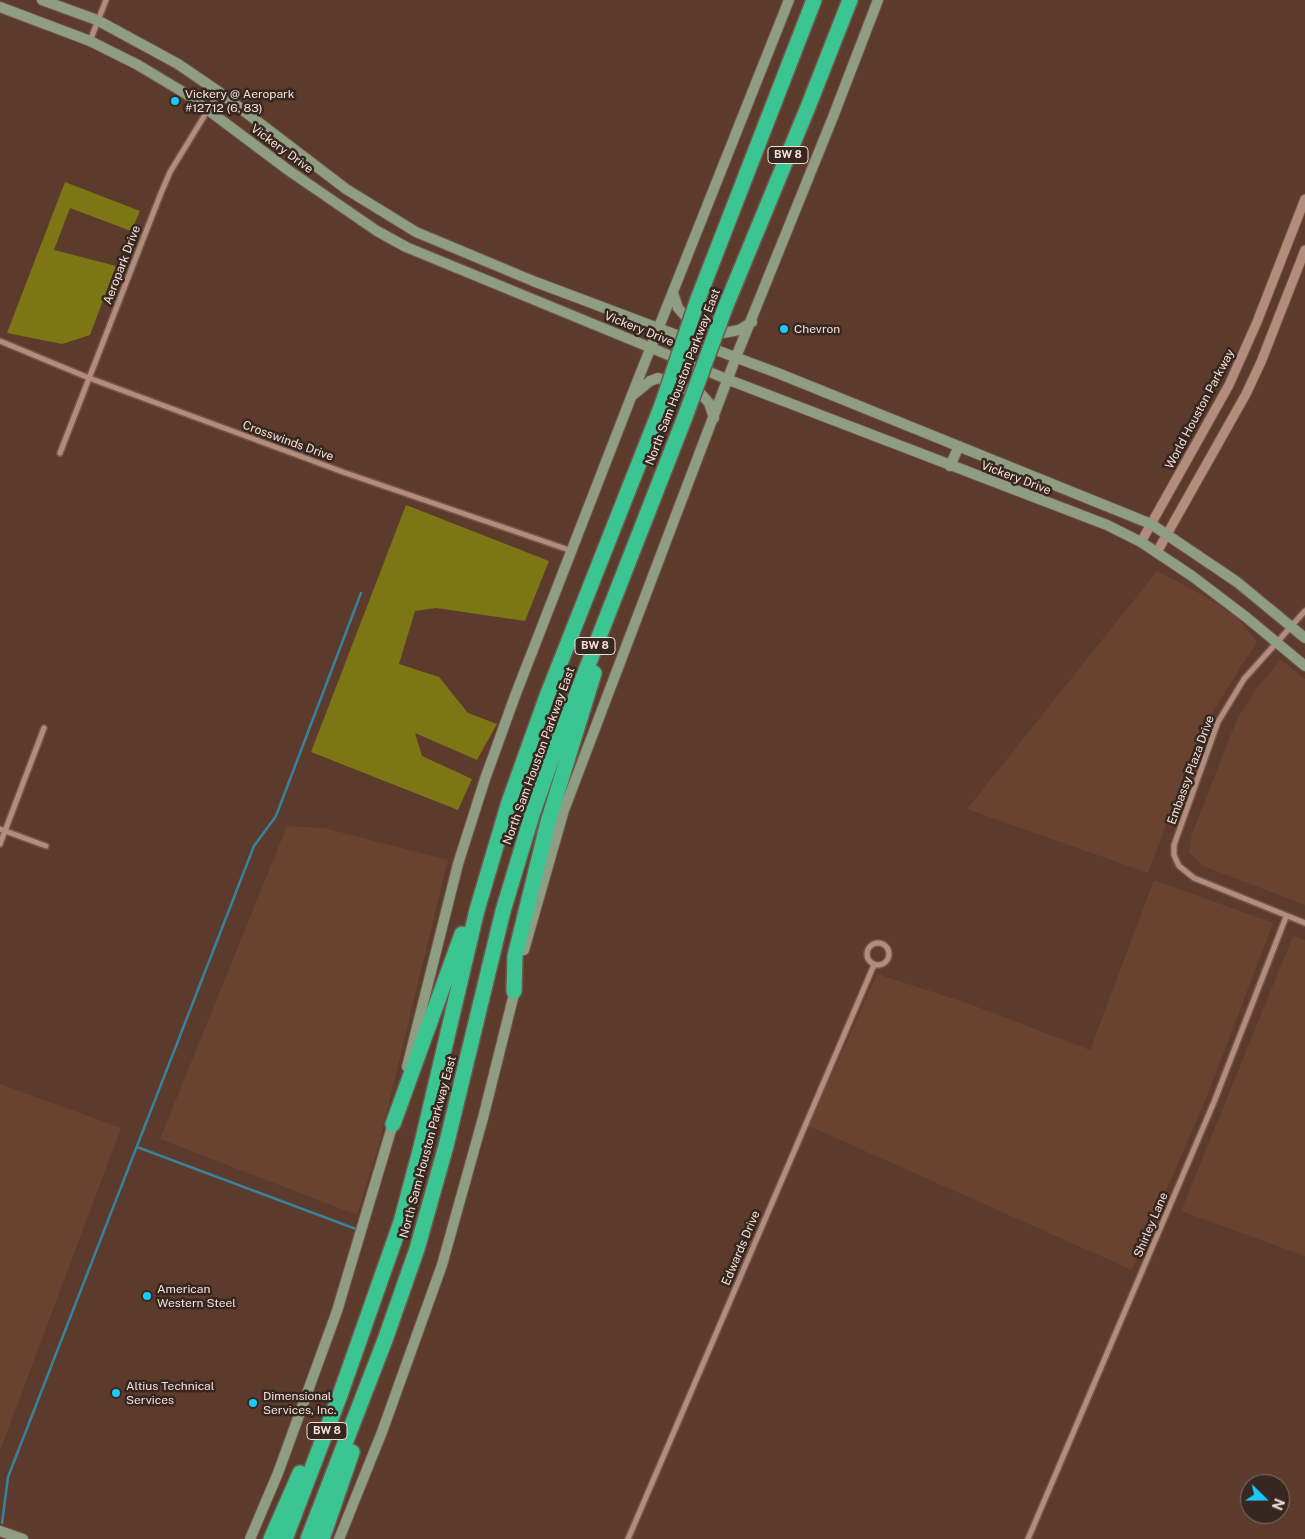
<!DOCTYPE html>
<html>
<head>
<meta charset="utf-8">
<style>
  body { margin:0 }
  #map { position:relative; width:1305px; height:1539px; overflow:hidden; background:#5c3b2d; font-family:"Public Sans",sans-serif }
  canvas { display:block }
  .north { position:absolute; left:1240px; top:1474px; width:50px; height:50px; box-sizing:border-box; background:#362720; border:1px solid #827169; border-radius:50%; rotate:112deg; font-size:14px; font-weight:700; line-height:20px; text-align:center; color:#f5e0d7 }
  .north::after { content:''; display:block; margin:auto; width:18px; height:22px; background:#19cafc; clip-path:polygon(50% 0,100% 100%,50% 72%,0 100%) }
</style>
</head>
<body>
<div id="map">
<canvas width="1305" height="1539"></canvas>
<div class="north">N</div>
</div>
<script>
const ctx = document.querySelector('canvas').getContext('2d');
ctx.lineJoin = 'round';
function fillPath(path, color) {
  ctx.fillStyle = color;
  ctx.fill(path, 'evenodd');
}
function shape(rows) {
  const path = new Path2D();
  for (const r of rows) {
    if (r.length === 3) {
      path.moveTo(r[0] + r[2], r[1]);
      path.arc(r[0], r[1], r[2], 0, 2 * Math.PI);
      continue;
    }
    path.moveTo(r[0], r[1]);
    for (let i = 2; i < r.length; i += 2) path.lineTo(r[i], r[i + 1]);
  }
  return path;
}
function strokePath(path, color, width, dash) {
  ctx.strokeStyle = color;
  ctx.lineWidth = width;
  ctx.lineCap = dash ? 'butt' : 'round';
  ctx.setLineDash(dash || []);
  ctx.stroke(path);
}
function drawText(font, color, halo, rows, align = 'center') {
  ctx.font = font + ' "Public Sans",sans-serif';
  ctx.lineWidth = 5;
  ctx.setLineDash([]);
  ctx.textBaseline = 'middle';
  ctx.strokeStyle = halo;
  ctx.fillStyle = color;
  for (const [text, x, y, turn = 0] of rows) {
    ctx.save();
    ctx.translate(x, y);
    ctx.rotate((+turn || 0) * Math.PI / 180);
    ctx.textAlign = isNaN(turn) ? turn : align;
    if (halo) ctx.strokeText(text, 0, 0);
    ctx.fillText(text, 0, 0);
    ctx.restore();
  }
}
fillPath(shape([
  [1157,571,1201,594,1237,617,1257,642,1215,708,1195,747,1148,873,967,809],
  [1281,660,1305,679,1305,905,1203,866,1189,852,1192,834,1237,719,1256,689],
  [287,826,324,828,448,860,379,1144,357,1215,160,1139],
  [1154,880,1273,923,1208,1094,1132,1270,809,1126,877,974,967,1003,1090,1050],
  [1293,936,1305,940,1305,1256,1181,1211],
  [0,1084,121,1128,0,1451]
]), '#694230');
fillPath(shape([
  [65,182,140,211,131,231,70,208,54,250,116,266,90,335,62,344,7,333],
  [406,505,549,561,525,621,436,608,415,611,399,664,439,677,468,713,497,724,477,760,415,733,422,756,472,779,458,810,311,752]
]), '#7d7615');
strokePath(shape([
  [137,1147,356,1229],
  [2,1523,8,1477,254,846,276,816,361,593]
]), '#39829c', 2.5);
const minor = shape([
  [90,41,106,0],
  [0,341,89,378,343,472,572,551],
  [60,453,161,193,170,172,219,92],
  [1305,611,1244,679,1218,722,1174,845,1174,855,1179,866,1194,878,1305,923],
  [0,829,46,846],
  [0,844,44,728],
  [878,954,11],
  [628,1539,874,965],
  [1028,1539,1214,1102,1286,917]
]);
const tertiary = shape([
  [1141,542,1229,385,1257,322,1305,199],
  [1157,552,1246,394,1261,362,1305,250]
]);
const secondary = shape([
  [42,0,97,20,178,64,219,92,346,189,416,232,533,281,780,374,1151,524,1237,582,1305,638],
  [0,7,90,41,138,65,188,95,288,170,377,231,406,247,729,380,1107,525,1141,542,1192,576,1246,617,1305,666],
  [673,293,678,308,687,318,723,333,739,330,752,322],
  [633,395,650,381,658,378,702,395,709,403,714,418],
  [950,466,959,446],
  [524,950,564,810,736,357,833,117,878,0],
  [407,1067,458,864,485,779,515,696,637,382,789,0],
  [0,1531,23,1539],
  [250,1539,278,1473,337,1311,394,1120],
  [339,1539,382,1432,442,1265,483,1118,516,986]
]);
const motorway = shape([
  [698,299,814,0],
  [725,308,808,107,850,0],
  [514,991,515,956,548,822,594,673],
  [393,1124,462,934],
  [271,1539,300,1473],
  [285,1539,340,1395,401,1222,421,1147,477,910,509,802,547,696,662,405],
  [308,1539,385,1340,417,1249,446,1146,503,911,532,815,554,752,685,417],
  [322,1539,352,1452]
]);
strokePath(minor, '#73574b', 8);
strokePath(tertiary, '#73574b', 11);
strokePath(secondary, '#73574b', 12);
strokePath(motorway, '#73574b', 18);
strokePath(minor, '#b38c7c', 5);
strokePath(tertiary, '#b38c7c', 9);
strokePath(secondary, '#8f9d83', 10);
strokePath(motorway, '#3ac593', 15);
const motorwayBridge = shape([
  [662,405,698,299],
  [685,417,725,308]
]);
strokePath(motorwayBridge, '#73574b', 18, []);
strokePath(motorwayBridge, '#3ac593', 15);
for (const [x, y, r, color] of [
  [175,101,5,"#19cafc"],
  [784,329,5,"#19cafc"],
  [147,1296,5,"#19cafc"],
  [116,1393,5,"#19cafc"],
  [253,1403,5,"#19cafc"]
]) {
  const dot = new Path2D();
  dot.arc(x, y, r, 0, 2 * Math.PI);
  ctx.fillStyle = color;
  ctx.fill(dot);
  strokePath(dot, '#362720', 2);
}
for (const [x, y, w] of [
  [788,155,40],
  [595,646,40],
  [327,1431,40]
]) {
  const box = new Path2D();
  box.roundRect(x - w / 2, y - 8.5, w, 17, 4);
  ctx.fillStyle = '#362720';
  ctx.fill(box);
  strokePath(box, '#f5e0d7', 1);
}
drawText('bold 11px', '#f5e0d7', null, [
  ["BW 8",788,155],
  ["BW 8",595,646],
  ["BW 8",327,1431]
]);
drawText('12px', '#f5e0d7', '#362720', [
  ["Vickery @ Aeropark",185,94],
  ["#12712 (6, 83)",185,108],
  ["Chevron",794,329],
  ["American",157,1289],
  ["Western Steel",157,1303],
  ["Altius Technical",126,1386],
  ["Services",126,1400],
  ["Dimensional",263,1396],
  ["Services, Inc.",263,1410]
], 'left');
drawText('12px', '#f5e0d7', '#362720', [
  ["Vickery Drive",282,149,36],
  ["Aeropark Drive",122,265,-69],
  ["Vickery Drive",639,329,22],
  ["North Sam Houston Parkway East",683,377,-69],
  ["World Houston Parkway",1200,409,-62],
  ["Crosswinds Drive",288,441,20],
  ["Vickery Drive",1016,478,21],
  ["North Sam Houston Parkway East",539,756,-70],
  ["Embassy Plaza Drive",1191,770,-70],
  ["North Sam Houston Parkway East",428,1147,-75],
  ["Shirley Lane",1151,1225,-67],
  ["Edwards Drive",741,1248,-67]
]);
</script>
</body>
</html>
